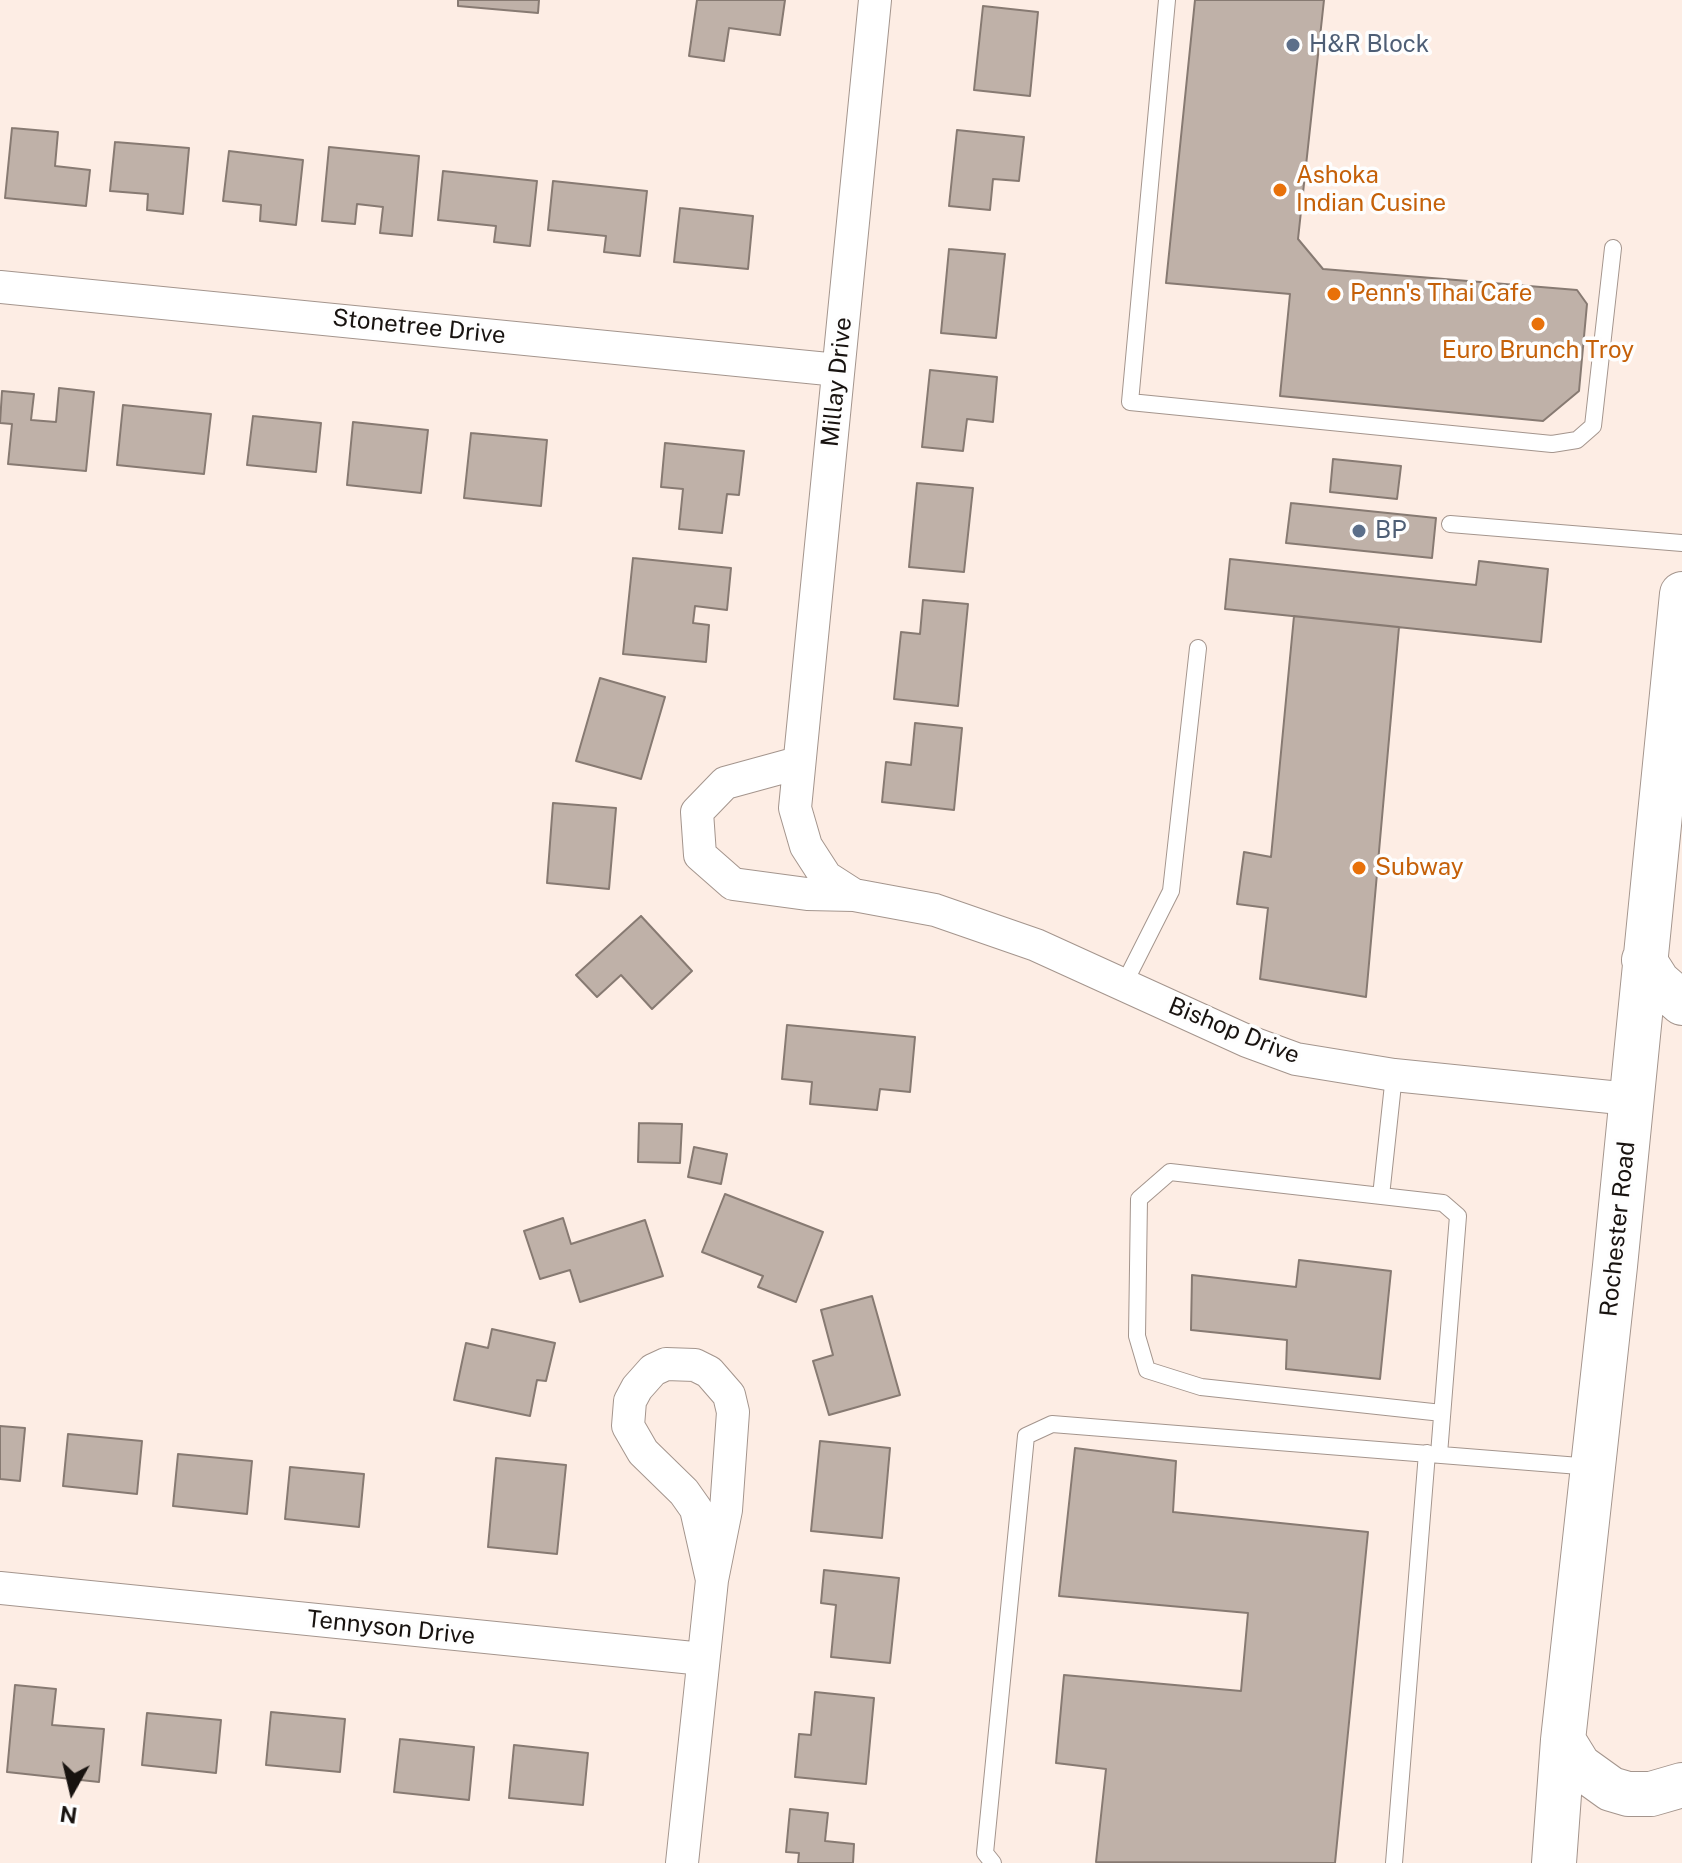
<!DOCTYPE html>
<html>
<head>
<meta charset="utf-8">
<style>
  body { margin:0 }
  #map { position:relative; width:1682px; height:1863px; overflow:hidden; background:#fdede4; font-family:"Public Sans",sans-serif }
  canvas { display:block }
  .north { position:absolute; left:32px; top:1751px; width:80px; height:80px; -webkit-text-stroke:6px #fefefe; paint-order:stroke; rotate:188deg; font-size:22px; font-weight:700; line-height:32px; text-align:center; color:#181310 }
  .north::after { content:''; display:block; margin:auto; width:28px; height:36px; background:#181310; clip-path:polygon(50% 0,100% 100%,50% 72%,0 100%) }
</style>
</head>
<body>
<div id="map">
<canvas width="1682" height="1863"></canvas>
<div class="north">N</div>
</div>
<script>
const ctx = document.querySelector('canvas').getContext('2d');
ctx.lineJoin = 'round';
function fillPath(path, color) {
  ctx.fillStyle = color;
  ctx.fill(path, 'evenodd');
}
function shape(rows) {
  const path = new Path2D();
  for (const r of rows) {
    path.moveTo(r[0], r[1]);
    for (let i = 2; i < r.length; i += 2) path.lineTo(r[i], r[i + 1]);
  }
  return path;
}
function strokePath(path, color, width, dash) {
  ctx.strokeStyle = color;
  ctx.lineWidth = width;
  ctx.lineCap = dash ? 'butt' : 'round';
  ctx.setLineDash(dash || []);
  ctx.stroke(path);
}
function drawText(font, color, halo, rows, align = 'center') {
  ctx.font = font + ' "Public Sans",sans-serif';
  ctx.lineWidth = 7;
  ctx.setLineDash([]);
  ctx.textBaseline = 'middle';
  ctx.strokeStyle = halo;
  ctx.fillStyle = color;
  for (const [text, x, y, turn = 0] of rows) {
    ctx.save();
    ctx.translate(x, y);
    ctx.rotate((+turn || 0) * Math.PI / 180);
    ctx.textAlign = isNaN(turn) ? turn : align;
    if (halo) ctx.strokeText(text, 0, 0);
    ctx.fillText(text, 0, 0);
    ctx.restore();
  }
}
const building = shape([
  [458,0,539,0,538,13,458,6,458,0],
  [697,0,785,0,780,35,729,28,724,61,689,56,697,0],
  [1195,0,1324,0,1298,239,1323,269,1577,290,1587,304,1579,391,1543,421,1280,396,1290,294,1166,283,1195,0],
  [983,6,1038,12,1030,96,974,90,983,6],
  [12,128,58,132,55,166,90,170,86,206,5,198,12,128],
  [957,130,1024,137,1019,181,993,179,990,210,949,206,957,130],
  [115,142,189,148,183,214,147,210,148,194,110,191,115,142],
  [329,147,419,156,412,236,380,233,383,207,357,204,355,224,322,221,329,147],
  [229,151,303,160,296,225,260,221,261,205,223,201,229,151],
  [443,171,537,181,530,246,494,242,496,226,438,220,443,171],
  [553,181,647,191,640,256,604,252,606,236,548,230,553,181],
  [680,208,753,216,748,269,674,262,680,208],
  [949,249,1005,254,996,338,941,333,949,249],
  [930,370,997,377,993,422,967,419,963,451,922,447,930,370],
  [59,388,94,392,86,471,8,464,12,424,0,423,2,391,34,394,31,420,56,422,59,388],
  [123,405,211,414,204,474,117,465,123,405],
  [253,416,321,423,316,472,247,465,253,416],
  [353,422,428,430,421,493,347,485,353,422],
  [471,433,547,440,541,506,464,498,471,433],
  [665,443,744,451,739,495,727,494,722,533,679,529,683,489,661,487,665,443],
  [1333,459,1401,466,1397,499,1330,492,1333,459],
  [917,483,973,488,964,572,909,567,917,483],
  [1291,503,1436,518,1432,558,1286,543,1291,503],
  [633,558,731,568,727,610,695,606,693,623,709,625,706,662,623,654,633,558],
  [1230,559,1476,585,1479,561,1548,569,1541,642,1225,609,1230,559],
  [923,600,968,604,958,706,894,699,901,632,920,634,923,600],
  [1294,616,1399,627,1366,997,1260,979,1268,908,1237,904,1244,852,1271,857,1294,616],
  [600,678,665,697,641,779,576,761,600,678],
  [915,723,962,728,954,810,882,802,886,762,911,765,915,723],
  [553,803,616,808,609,889,547,883,553,803],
  [641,916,692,971,652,1009,621,975,597,997,576,975,641,916],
  [787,1025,915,1037,910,1092,880,1089,877,1110,810,1104,812,1082,782,1079,787,1025],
  [639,1123,682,1124,680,1163,638,1162,639,1123],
  [694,1147,727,1154,721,1184,688,1177,694,1147],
  [725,1194,823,1232,796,1302,758,1287,763,1276,702,1252,725,1194],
  [563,1218,571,1244,645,1220,663,1276,580,1302,570,1270,540,1279,524,1231,563,1218],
  [1299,1260,1391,1271,1380,1379,1286,1369,1287,1340,1191,1330,1192,1275,1296,1287,1299,1260],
  [872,1296,900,1395,829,1415,813,1361,833,1355,821,1310,872,1296],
  [492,1329,555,1343,546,1381,537,1380,530,1416,454,1400,466,1343,488,1348,492,1329],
  [0,1426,25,1428,20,1481,0,1479,0,1426],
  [68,1434,142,1441,137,1494,63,1486,68,1434],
  [820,1441,890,1448,882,1538,811,1531,820,1441],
  [1075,1448,1176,1461,1173,1512,1368,1532,1335,1863,1096,1862,1106,1769,1056,1763,1064,1675,1241,1691,1248,1613,1059,1596,1075,1448],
  [178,1454,252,1461,247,1514,173,1506,178,1454],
  [496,1458,566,1465,557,1554,488,1547,496,1458],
  [290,1467,364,1474,359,1527,285,1519,290,1467],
  [824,1570,899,1578,890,1663,831,1657,836,1605,821,1603,824,1570],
  [15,1685,56,1689,52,1725,104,1729,99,1782,7,1772,15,1685],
  [815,1692,874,1698,866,1784,795,1777,799,1734,811,1735,815,1692],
  [271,1712,345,1719,340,1772,266,1765,271,1712],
  [147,1713,221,1720,216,1773,142,1765,147,1713],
  [400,1739,474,1747,469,1800,394,1792,400,1739],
  [514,1745,588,1753,583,1805,509,1798,514,1745],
  [790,1809,828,1813,825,1841,854,1844,853,1863,798,1863,799,1853,786,1852,790,1809]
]);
fillPath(building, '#bfb1a8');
strokePath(building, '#877a72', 2);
const service = shape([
  [1167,0,1130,402,1552,444,1577,440,1593,426,1613,248],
  [1450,524,1682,543],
  [1123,986,1171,891,1198,648],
  [1381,1196,1394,1075],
  [1439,1454,1458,1216,1443,1203,1170,1172,1139,1199,1137,1336,1147,1370,1201,1387,1442,1413],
  [993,1863,985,1853,1026,1436,1052,1424,1592,1467],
  [1394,1863,1427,1453]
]);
const minor = shape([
  [875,0,795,808,806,846,826,877,854,895,935,910,1036,945,1247,1041,1296,1059,1394,1075,1630,1099],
  [0,287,838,370],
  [798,763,725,783,697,812,700,855,733,884,807,894,854,895],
  [0,1588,703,1659],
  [682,1863,712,1580,726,1510,733,1412,729,1395,709,1372,695,1365,666,1364,653,1370,637,1388,630,1401,628,1426,643,1452,684,1492,696,1509,712,1580]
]);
const secondary = shape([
  [1644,960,1658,982,1682,1003],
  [1563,1740,1579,1766,1611,1789,1628,1794,1651,1794,1682,1785],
  [1554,1863,1563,1740,1615,1266,1682,594]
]);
strokePath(service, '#a4958d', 18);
strokePath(minor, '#a4958d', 34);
strokePath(secondary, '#a4958d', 46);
strokePath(service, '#fff', 16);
strokePath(minor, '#fff', 32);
strokePath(secondary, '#fff', 44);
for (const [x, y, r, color] of [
  [1293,45,8,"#5c6f8a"],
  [1280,190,8,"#e8710a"],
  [1334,294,8,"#e8710a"],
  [1538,324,8,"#e8710a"],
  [1359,531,8,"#5c6f8a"],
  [1359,868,8,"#e8710a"]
]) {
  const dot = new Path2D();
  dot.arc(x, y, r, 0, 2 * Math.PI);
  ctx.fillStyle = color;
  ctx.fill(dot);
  strokePath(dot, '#fefefe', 3);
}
drawText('24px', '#4e5e75', '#fefefe', [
  ["H&R Block",1309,45],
  ["BP",1375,531]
], 'left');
drawText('24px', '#c56008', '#fefefe', [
  ["Ashoka",1296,176],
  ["Indian Cusine",1296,204],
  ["Penn's Thai Cafe",1350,294],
  ["Euro Brunch Troy",1538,351,"center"],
  ["Subway",1375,868]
], 'left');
drawText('24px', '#181310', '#fefefe', [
  ["Stonetree Drive",419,327,6],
  ["Millay Drive",837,382,-84],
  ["Bishop Drive",1234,1031,22],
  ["Rochester Road",1618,1229,-84],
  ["Tennyson Drive",391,1628,6]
]);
</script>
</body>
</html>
